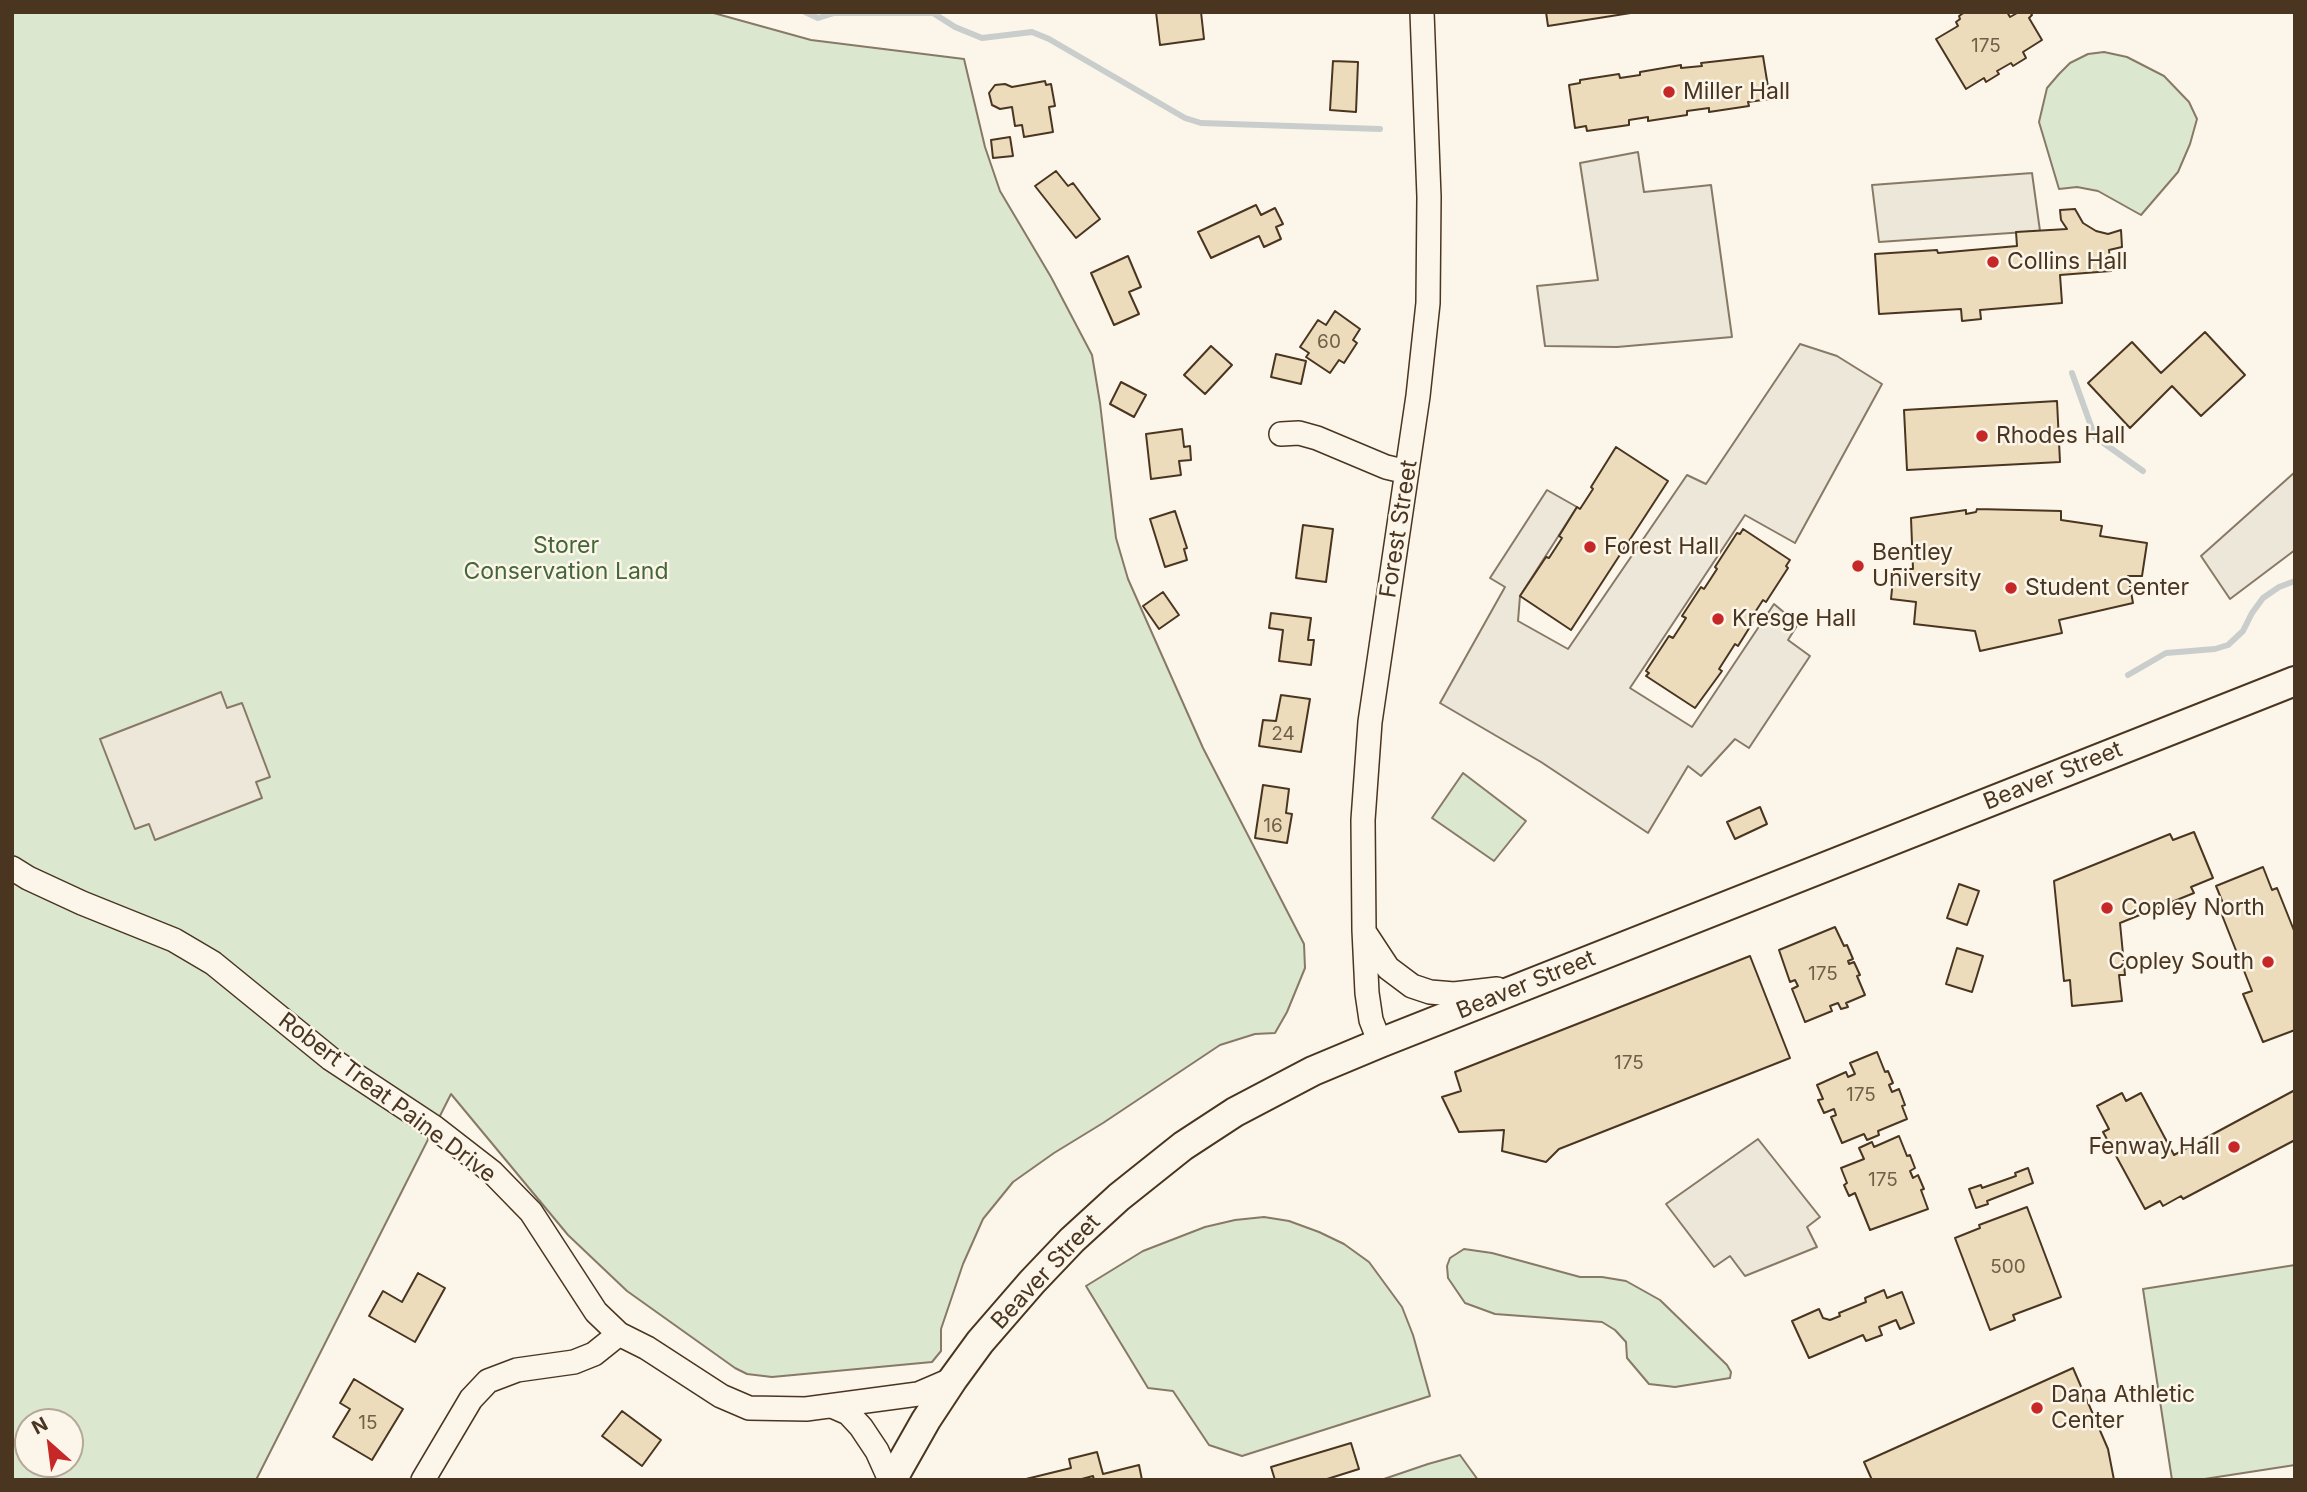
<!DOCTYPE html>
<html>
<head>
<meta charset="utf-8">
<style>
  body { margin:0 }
  #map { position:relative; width:2307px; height:1492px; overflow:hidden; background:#fbf6e9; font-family:Inter,sans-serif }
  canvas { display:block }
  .frame { position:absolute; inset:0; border:14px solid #4a3520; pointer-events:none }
  .north { position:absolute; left:14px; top:1408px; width:70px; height:70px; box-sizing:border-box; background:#fbf6e9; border:2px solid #b4a999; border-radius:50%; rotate:332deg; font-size:19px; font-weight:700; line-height:28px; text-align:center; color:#4a3520 }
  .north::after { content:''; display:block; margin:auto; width:24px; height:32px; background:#c62828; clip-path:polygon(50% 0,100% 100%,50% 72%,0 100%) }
</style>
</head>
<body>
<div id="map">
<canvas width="2307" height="1492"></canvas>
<div class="frame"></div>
<div class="north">N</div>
</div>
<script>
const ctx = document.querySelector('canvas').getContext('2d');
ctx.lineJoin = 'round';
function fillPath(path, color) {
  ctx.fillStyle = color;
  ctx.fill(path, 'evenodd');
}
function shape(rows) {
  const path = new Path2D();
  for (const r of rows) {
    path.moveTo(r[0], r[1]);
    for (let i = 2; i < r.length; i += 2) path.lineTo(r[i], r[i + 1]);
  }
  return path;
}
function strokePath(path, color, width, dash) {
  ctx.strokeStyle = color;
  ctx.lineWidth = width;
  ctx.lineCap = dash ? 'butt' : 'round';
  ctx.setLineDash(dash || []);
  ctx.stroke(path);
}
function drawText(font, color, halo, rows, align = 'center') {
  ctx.font = font + ' Inter,sans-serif';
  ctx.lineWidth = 5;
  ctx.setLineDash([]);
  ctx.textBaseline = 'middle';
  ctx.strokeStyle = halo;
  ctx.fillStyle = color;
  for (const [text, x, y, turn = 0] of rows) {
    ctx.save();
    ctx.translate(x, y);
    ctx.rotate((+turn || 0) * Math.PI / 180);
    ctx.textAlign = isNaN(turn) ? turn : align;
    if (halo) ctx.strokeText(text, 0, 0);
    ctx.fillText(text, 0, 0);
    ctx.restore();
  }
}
const green = shape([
  [12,12,710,12,811,40,964,59,985,147,1000,191,1051,277,1092,355,1100,403,1116,538,1128,579,1203,748,1304,944,1305,968,1287,1012,1275,1033,1255,1034,1220,1045,1103,1123,1054,1153,1013,1182,983,1219,963,1264,941,1329,941,1351,932,1362,772,1377,747,1374,735,1368,627,1291,568,1235,451,1094,256,1480,12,1480,12,12],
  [28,1422,70,1422,70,1464,28,1464,28,1422],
  [2104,52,2127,57,2164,76,2189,102,2197,119,2190,144,2178,172,2141,215,2098,191,2077,187,2059,189,2039,122,2047,88,2059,74,2070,63,2088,54,2104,52],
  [1463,773,1526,821,1494,861,1432,818,1463,773],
  [1264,1217,1289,1221,1319,1232,1344,1244,1369,1262,1402,1307,1413,1335,1430,1396,1242,1456,1209,1445,1173,1391,1148,1388,1086,1286,1143,1251,1205,1227,1235,1220,1264,1217],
  [1464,1249,1492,1253,1580,1277,1602,1277,1626,1281,1660,1300,1727,1365,1731,1372,1730,1378,1675,1387,1649,1384,1627,1358,1626,1342,1615,1330,1602,1322,1495,1314,1465,1303,1448,1278,1447,1266,1450,1258,1464,1249],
  [2295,1265,2295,1465,2198,1480,2172,1480,2143,1289,2295,1265],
  [1460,1455,1478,1480,1381,1480,1428,1464,1460,1455]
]);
fillPath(green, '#dce7d0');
strokePath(green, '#887966', 2);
const parking = shape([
  [1638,152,1644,192,1711,185,1732,337,1617,347,1545,346,1537,286,1598,280,1580,163,1638,152],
  [2032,173,2040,231,1879,242,1872,185,2032,173],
  [1800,344,1837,356,1882,384,1795,543,1745,515,1630,688,1692,727,1774,604,1798,624,1788,640,1810,656,1749,748,1735,739,1701,776,1688,766,1648,833,1541,762,1440,703,1505,587,1490,578,1547,490,1577,507,1520,596,1518,621,1568,649,1687,475,1706,484,1800,344],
  [2295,472,2295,550,2230,599,2201,556,2295,472],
  [221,692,227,708,242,703,270,777,256,782,262,798,155,840,149,824,135,829,100,739,221,692],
  [1758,1139,1820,1217,1807,1227,1817,1247,1745,1276,1730,1256,1714,1267,1666,1204,1758,1139]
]);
fillPath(parking, '#ede7d9');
strokePath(parking, '#887966', 2);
strokePath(shape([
  [805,12,818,18,834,13,933,13,955,27,982,38,1032,32,1049,39,1185,118,1201,123,1380,129],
  [2072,373,2095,437,2143,471],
  [2128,675,2166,653,2215,649,2228,645,2243,631,2252,613,2263,598,2279,587,2295,581]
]), '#c9cecd', 6);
const building = shape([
  [1156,12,1201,12,1204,39,1160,45,1156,12],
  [1546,12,1637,12,1548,26,1546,12],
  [1965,12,2007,12,2010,17,2019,12,2030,12,2032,15,2029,18,2042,40,2023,52,2026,58,2013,66,2011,63,1997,71,1999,74,1986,82,1984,78,1966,89,1936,39,1958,26,1956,22,1960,19,1959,16,1965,12],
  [1763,56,1770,99,1748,102,1749,106,1709,112,1709,108,1687,111,1687,115,1648,121,1648,117,1629,120,1629,125,1587,131,1586,126,1575,128,1569,85,1580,83,1580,80,1619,74,1620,78,1640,75,1640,72,1681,65,1681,68,1702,66,1701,63,1763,56],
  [1333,61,1358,62,1356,112,1330,110,1333,61],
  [1045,81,1046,85,1051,84,1055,106,1049,107,1053,132,1024,137,1022,125,1015,126,1012,107,1000,109,992,105,989,93,995,85,1005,84,1012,87,1045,81],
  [1010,137,1013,156,993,158,991,140,1010,137],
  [1056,171,1068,186,1073,183,1100,219,1076,238,1035,186,1056,171],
  [1256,205,1261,215,1275,208,1283,224,1276,227,1281,239,1264,247,1259,236,1211,258,1198,232,1256,205],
  [2075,209,2083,223,2096,231,2108,234,2121,230,2122,247,2109,250,2111,271,2060,275,2062,303,1980,310,1981,319,1962,321,1961,309,1879,314,1875,254,1937,250,1938,253,2017,246,2016,232,2067,229,2061,220,2060,210,2075,209],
  [1128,256,1141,287,1129,292,1139,314,1114,325,1091,273,1128,256],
  [1335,311,1360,329,1353,340,1357,343,1344,363,1339,360,1330,373,1306,357,1309,353,1300,347,1318,320,1326,325,1335,311],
  [2205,332,2245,375,2201,416,2172,386,2130,428,2088,383,2132,342,2161,373,2205,332],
  [1211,346,1232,365,1205,394,1184,375,1211,346],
  [1276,354,1306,361,1301,384,1271,377,1276,354],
  [1121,382,1146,395,1134,417,1110,404,1121,382],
  [2057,401,2060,462,1907,470,1904,410,2057,401],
  [1182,429,1184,447,1190,446,1191,460,1179,461,1181,475,1151,479,1146,434,1182,429],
  [1616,447,1668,481,1571,630,1520,596,1546,557,1549,558,1562,538,1559,536,1577,507,1580,509,1593,489,1591,487,1616,447],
  [1977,509,2061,511,2061,520,2102,526,2100,536,2147,543,2142,576,2128,576,2133,603,2059,620,2062,633,1980,651,1975,631,1914,624,1916,602,1891,599,1894,569,1913,569,1911,518,1966,510,1966,514,1976,512,1977,509],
  [1175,511,1187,548,1184,549,1187,560,1165,567,1150,519,1175,511],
  [1303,525,1333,529,1326,582,1296,578,1303,525],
  [1743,529,1790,560,1786,566,1788,568,1766,602,1763,600,1750,620,1753,622,1738,646,1735,644,1719,669,1722,671,1695,708,1646,676,1649,673,1646,671,1669,636,1673,638,1686,618,1682,616,1701,587,1704,589,1717,569,1715,567,1737,533,1740,534,1743,529],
  [1163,592,1179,615,1159,629,1143,606,1163,592],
  [1271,613,1311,618,1308,640,1314,640,1311,665,1279,661,1283,630,1269,628,1271,613],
  [1281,695,1310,699,1301,752,1259,746,1263,720,1276,721,1281,695],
  [1263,785,1289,789,1286,813,1292,814,1287,843,1255,838,1263,785],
  [1760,807,1767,824,1735,839,1727,822,1760,807],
  [2194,832,2213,878,2191,887,2194,893,2120,923,2125,975,2119,975,2122,1001,2072,1006,2070,980,2064,981,2054,881,2170,834,2173,840,2194,832],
  [2263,867,2272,890,2277,888,2295,933,2295,1030,2263,1042,2243,994,2252,991,2220,910,2225,908,2216,886,2263,867],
  [1959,884,1979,891,1967,925,1947,918,1959,884],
  [1835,927,1844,946,1847,945,1853,959,1848,961,1849,964,1854,962,1860,975,1857,976,1865,995,1846,1003,1848,1007,1841,1009,1838,1003,1830,1006,1832,1011,1805,1022,1792,989,1798,986,1795,980,1790,982,1779,950,1835,927],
  [1957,948,1983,956,1972,992,1946,984,1957,948],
  [1750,956,1790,1058,1559,1149,1546,1162,1502,1151,1504,1130,1459,1132,1442,1097,1461,1091,1455,1072,1750,956],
  [1877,1052,1885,1072,1888,1071,1893,1083,1889,1085,1892,1092,1899,1089,1905,1105,1902,1106,1907,1119,1878,1131,1879,1135,1867,1140,1864,1134,1842,1143,1831,1117,1836,1115,1834,1109,1824,1113,1818,1100,1823,1099,1817,1085,1846,1072,1848,1077,1855,1074,1850,1063,1877,1052],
  [2295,1090,2295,1140,2183,1199,2181,1196,2163,1206,2160,1201,2145,1209,2103,1132,2109,1129,2097,1106,2122,1093,2126,1101,2141,1093,2174,1155,2295,1090],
  [1899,1136,1907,1156,1910,1155,1915,1168,1910,1171,1913,1178,1918,1175,1924,1189,1921,1190,1928,1209,1870,1230,1855,1193,1849,1196,1844,1185,1847,1183,1841,1168,1864,1159,1859,1148,1872,1142,1874,1147,1899,1136],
  [2028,1168,2033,1183,1987,1201,1988,1204,1976,1208,1969,1189,1981,1185,1982,1188,2016,1176,2015,1173,2028,1168],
  [2027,1207,2061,1297,2013,1315,2015,1320,1990,1330,1955,1238,1980,1228,1979,1225,2027,1207],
  [418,1273,445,1288,415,1342,369,1316,383,1291,402,1302,418,1273],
  [1884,1290,1887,1298,1902,1292,1914,1323,1900,1329,1896,1320,1879,1327,1882,1335,1866,1341,1863,1335,1809,1358,1792,1321,1819,1309,1823,1318,1830,1320,1840,1316,1839,1313,1866,1302,1865,1298,1884,1290],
  [2073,1368,2108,1449,2114,1480,1872,1480,1864,1462,2073,1368],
  [354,1379,403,1409,372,1460,333,1437,350,1409,340,1403,354,1379],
  [622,1411,661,1440,642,1466,602,1436,622,1411],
  [1351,1443,1359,1469,1324,1480,1275,1480,1271,1467,1351,1443],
  [1097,1452,1103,1474,1139,1465,1142,1480,1094,1480,1093,1476,1078,1480,1022,1480,1071,1468,1069,1459,1097,1452]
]);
fillPath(building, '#ecdcbc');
strokePath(building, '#4a3520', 2);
const minor = shape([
  [1281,434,1299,433,1317,438,1386,467,1407,472],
  [12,868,28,878,82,903,174,940,213,963,331,1059,434,1127,492,1172,531,1212,596,1312,619,1334,647,1348,721,1396,749,1408,806,1409,918,1394,953,1379],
  [1365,933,1388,968,1412,986,1430,992,1454,994,1497,989],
  [1380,1043,1371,1020,1367,993,1364,930,1363,820,1370,722,1418,396,1428,303,1429,197,1422,12],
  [832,1406,848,1413,861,1427,877,1451,890,1480],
  [423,1480,471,1399,488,1381,517,1370,574,1362,594,1354,619,1334]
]);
const major = shape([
  [892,1480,926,1420,953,1379,980,1342,1032,1282,1072,1240,1119,1197,1183,1146,1235,1112,1313,1071,1380,1043,2295,681]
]);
strokePath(minor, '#4a3520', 26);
strokePath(major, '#4a3520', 32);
strokePath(minor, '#fbf6e9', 23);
strokePath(major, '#fbf6e9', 28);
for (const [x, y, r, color] of [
  [1669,92,7,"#c62828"],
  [1993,262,7,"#c62828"],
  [1982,436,7,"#c62828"],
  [1590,547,7,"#c62828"],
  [1858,566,7,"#c62828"],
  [2011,588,7,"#c62828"],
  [1718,619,7,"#c62828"],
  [2107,908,7,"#c62828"],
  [2268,962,7,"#c62828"],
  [2234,1147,7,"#c62828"],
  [2037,1408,7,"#c62828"]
]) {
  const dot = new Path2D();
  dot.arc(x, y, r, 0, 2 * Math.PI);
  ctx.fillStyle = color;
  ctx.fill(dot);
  strokePath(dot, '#fbf6e9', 2.5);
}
drawText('19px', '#725f47', null, [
  ["175",1986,46],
  ["60",1329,342],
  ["24",1283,734],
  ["16",1273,826],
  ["175",1823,974],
  ["175",1629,1063],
  ["175",1861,1095],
  ["175",1883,1180],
  ["500",2008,1267],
  ["15",368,1423]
]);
drawText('23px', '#4a3520', '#fbf6e9', [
  ["Miller Hall",1683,92],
  ["Collins Hall",2007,262],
  ["Rhodes Hall",1996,436],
  ["Forest Hall",1604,547],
  ["Bentley",1872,553],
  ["University",1872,579],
  ["Student Center",2025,588],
  ["Kresge Hall",1732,619],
  ["Copley North",2121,908],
  ["Copley South",2254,962,"right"],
  ["Fenway Hall",2220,1147,"right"],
  ["Dana Athletic",2051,1395],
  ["Center",2051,1421]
], 'left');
drawText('23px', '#4a3520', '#fbf6e9', [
  ["Forest Street",1399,529,-81],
  ["Beaver Street",2053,776,-22],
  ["Beaver Street",1526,985,-22],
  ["Robert Treat Paine Drive",387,1098,37],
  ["Beaver Street",1046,1272,-47]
]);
drawText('23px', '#436837', '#fbf6e9', [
  ["Storer",566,546],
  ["Conservation Land",566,572]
]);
</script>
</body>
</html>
